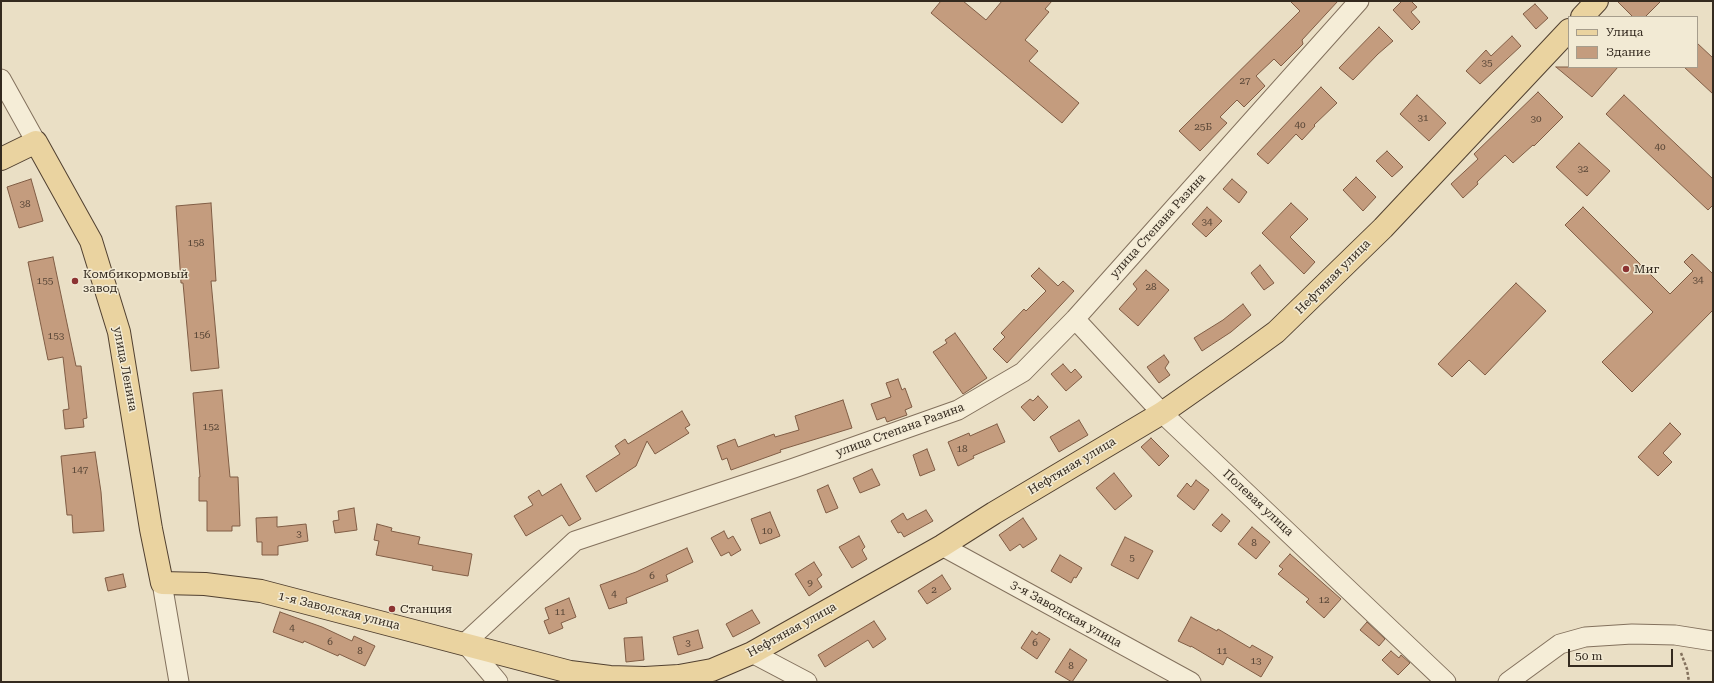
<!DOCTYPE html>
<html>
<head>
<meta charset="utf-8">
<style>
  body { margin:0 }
  #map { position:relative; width:1714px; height:683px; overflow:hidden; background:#eadfc5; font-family:"Roboto Serif",serif }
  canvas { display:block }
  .frame { position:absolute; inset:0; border:2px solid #342a1f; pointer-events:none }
  .legend { position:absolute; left:1568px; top:16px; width:130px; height:52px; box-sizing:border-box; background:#f2ead4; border:1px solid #a69d8c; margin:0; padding:5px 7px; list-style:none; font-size:12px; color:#342a1f }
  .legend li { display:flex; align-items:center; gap:8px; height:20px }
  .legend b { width:20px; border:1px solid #a69d8c }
  .scale { position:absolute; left:1568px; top:649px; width:105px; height:18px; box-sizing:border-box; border:2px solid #342a1f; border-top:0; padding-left:5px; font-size:12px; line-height:14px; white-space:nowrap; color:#342a1f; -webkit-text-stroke:3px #f2ead4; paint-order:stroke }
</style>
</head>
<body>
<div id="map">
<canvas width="1714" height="683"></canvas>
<div class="frame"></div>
<ul class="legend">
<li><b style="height:5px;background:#ead3a0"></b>Улица</li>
<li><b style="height:11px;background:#c49c7e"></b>Здание</li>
</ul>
<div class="scale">50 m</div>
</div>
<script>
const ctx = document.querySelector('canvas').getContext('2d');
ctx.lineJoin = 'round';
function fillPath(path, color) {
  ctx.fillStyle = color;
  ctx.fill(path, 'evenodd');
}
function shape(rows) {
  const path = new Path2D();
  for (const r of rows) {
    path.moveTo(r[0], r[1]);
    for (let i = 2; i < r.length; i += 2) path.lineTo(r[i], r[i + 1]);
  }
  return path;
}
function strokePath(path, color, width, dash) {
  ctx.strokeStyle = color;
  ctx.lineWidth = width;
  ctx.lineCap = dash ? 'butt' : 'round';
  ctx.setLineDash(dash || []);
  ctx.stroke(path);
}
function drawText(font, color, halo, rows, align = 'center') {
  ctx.font = font + ' "Roboto Serif",serif';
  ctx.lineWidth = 3;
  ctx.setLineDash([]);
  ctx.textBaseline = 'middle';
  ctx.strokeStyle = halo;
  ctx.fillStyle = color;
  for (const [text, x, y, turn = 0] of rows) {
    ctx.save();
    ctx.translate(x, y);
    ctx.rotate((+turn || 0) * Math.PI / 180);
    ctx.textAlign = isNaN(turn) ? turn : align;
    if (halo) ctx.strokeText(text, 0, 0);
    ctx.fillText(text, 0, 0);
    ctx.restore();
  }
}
const building = shape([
  [941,1,963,1,986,20,1002,1,1052,1,1045,9,1049,12,1025,40,1038,51,1029,61,1079,103,1062,123,931,13,941,1],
  [1290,1,1338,1,1302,40,1303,44,1281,66,1274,59,1256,76,1265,86,1244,107,1237,100,1220,117,1227,123,1200,151,1179,131,1300,11,1290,1],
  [1402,1,1411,1,1417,7,1411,12,1420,22,1412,30,1393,10,1402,1],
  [1617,1,1661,1,1645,17,1633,17,1617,1],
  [1535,4,1548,18,1536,29,1523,14,1535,4],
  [1379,27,1393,41,1378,54,1353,80,1339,68,1379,27],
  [1512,36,1521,46,1480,84,1466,71,1486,50,1491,56,1512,36],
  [1697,43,1713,58,1713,94,1684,67,1697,67,1697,43],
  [1556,67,1618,67,1592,97,1556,67],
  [1321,87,1337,103,1314,125,1315,126,1302,140,1296,134,1268,164,1257,154,1321,87],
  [1538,92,1563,117,1534,146,1533,145,1513,163,1505,155,1477,182,1478,184,1463,198,1451,184,1478,159,1474,154,1538,92],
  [1417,95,1446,123,1429,141,1400,114,1417,95],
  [1624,95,1713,179,1713,205,1708,210,1606,114,1624,95],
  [1579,143,1610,171,1587,196,1556,167,1579,143],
  [1387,151,1403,167,1392,177,1376,161,1387,151],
  [1356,177,1376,197,1363,211,1343,190,1356,177],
  [31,179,43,221,19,228,7,187,31,179],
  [1232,179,1247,192,1239,203,1223,189,1232,179],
  [211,203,216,281,211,281,219,368,191,371,183,283,181,283,176,206,211,203],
  [1291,203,1308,219,1290,237,1315,262,1304,274,1262,233,1291,203],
  [1207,207,1222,221,1206,237,1192,224,1207,207],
  [1583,207,1670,294,1693,271,1684,262,1692,254,1713,274,1713,310,1632,392,1602,362,1653,312,1565,225,1583,207],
  [53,257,76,366,81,366,87,418,83,419,84,427,65,429,63,410,69,409,63,357,48,360,28,262,53,257],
  [1260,265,1274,283,1264,290,1251,273,1260,265],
  [1039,268,1058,286,1063,281,1074,291,1007,363,993,349,1005,337,1001,333,1024,309,1026,311,1046,291,1031,276,1039,268],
  [1146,270,1169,290,1138,326,1119,309,1137,289,1133,284,1146,270],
  [1516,283,1546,311,1485,375,1469,360,1452,377,1438,364,1516,283],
  [1243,304,1251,315,1231,332,1202,351,1194,338,1223,320,1243,304],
  [955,333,987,378,963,394,933,352,947,343,945,340,955,333],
  [1164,355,1169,362,1165,368,1170,375,1159,383,1147,367,1164,355],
  [1063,364,1071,373,1075,369,1082,377,1066,391,1051,374,1063,364],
  [898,379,902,390,905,388,912,407,905,410,907,415,887,422,885,417,877,420,871,404,891,397,886,383,898,379],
  [222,390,230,477,238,477,240,526,232,526,232,531,207,531,207,501,199,501,199,477,200,477,193,393,222,390],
  [1038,396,1048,407,1034,421,1021,407,1030,399,1033,401,1038,396],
  [843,400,852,428,780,450,781,452,731,470,727,458,722,460,717,446,735,439,738,447,774,434,775,437,799,430,795,416,843,400],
  [682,411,690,425,685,428,689,433,655,454,647,441,636,466,596,492,586,476,620,454,615,446,625,439,628,444,682,411],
  [1079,420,1088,435,1059,452,1050,437,1079,420],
  [1670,423,1681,434,1663,453,1672,462,1658,476,1638,457,1670,423],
  [997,424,1005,442,973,456,974,458,958,466,948,442,969,433,970,436,997,424],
  [1151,438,1169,456,1159,466,1141,447,1151,438],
  [927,449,935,470,920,476,913,455,927,449],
  [95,452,101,492,104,531,73,533,72,515,67,515,61,456,95,452],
  [872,469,880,485,860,493,853,478,872,469],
  [1114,473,1132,496,1115,510,1096,488,1114,473],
  [1196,480,1209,490,1194,510,1177,496,1187,483,1191,487,1196,480],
  [561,484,581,519,569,526,562,515,526,536,514,516,533,505,528,497,539,490,542,496,561,484],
  [828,485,838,508,826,513,817,490,828,485],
  [354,508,357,530,335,533,333,521,339,520,338,511,354,508],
  [926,510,933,521,904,537,901,532,898,533,891,521,903,513,907,520,926,510],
  [770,512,780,536,760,544,751,519,770,512],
  [1222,514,1230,521,1221,532,1212,525,1222,514],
  [277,517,277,527,306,524,308,541,278,546,278,555,262,555,262,542,257,542,256,518,277,517],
  [1023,518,1037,539,1023,548,1020,544,1010,551,999,535,1023,518],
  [377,524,392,528,391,531,420,537,418,544,472,554,468,576,432,570,433,566,376,555,379,541,374,540,377,524],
  [1252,527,1270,542,1256,559,1238,544,1252,527],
  [724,531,728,539,733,536,741,550,731,556,729,552,721,556,711,538,724,531],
  [859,536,865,547,862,550,867,559,852,568,839,547,859,536],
  [1125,537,1153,551,1138,579,1111,565,1125,537],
  [687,548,693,562,666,575,668,581,626,598,627,603,609,609,600,585,636,572,687,548],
  [1290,554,1341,599,1324,618,1306,602,1309,599,1278,574,1283,569,1279,566,1290,554],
  [1060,555,1082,568,1076,578,1074,577,1071,583,1051,571,1060,555],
  [814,562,822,575,817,579,822,587,809,596,795,574,814,562],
  [123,574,126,587,108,591,105,578,123,574],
  [942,575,951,589,927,604,918,591,942,575],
  [569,598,576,617,561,623,563,628,549,634,544,621,549,619,545,608,569,598],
  [752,610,760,623,733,637,726,624,752,610],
  [280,612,322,627,352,641,354,636,375,646,365,666,339,654,338,656,304,641,303,643,273,632,280,612],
  [1191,617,1217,631,1218,629,1250,648,1252,645,1273,657,1261,677,1227,657,1223,665,1191,646,1191,647,1178,641,1191,617],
  [874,621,886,639,873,648,868,640,825,667,818,655,874,621],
  [1367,622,1385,639,1379,646,1360,630,1367,622],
  [698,630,703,648,678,655,673,637,698,630],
  [1032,631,1037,635,1039,632,1050,639,1037,659,1021,648,1032,631],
  [642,637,644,660,626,662,624,638,642,637],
  [1070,649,1087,660,1072,682,1055,672,1070,649],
  [1391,651,1399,658,1401,655,1410,663,1398,675,1382,660,1391,651]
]);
fillPath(building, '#c49c7e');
strokePath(building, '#805d45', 1);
const minor = shape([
  [1,79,36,142],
  [1075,319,1162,413,1446,682],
  [942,546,1191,682],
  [162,583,179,682],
  [752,653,807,682],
  [498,682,465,643,575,541,794,468,958,410,1023,372,1075,319,1359,1],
  [1508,682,1560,644,1585,637,1632,634,1675,635,1713,641]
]);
const major = shape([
  [1582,17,1597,1],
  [1,159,36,142,91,241,119,332,151,529,162,583,205,584,261,591,570,672,610,677,645,678,679,676,712,670,752,653,942,546,994,513,1162,413,1239,359,1276,332,1383,228,1569,30]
]);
strokePath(minor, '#83715d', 21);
strokePath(major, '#514030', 24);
strokePath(shape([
  [1681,653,1687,669,1689,682]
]), '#83715d', 2.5, [3, 2]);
strokePath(minor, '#f5edd7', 19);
strokePath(major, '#ead3a0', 22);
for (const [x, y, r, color] of [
  [1626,269,4,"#8c3332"],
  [75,281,4,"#8c3332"],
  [392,609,4,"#8c3332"]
]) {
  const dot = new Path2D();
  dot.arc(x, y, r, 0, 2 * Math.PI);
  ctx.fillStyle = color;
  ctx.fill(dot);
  strokePath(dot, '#f2ead4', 1.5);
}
drawText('10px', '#584637', null, [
  ["35",1487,63],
  ["27",1245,81],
  ["31",1423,118],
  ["30",1536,119],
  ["40",1300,125],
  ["25Б",1203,127],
  ["40",1660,147],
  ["32",1583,169],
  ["38",25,204],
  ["34",1207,222],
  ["158",196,243],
  ["34",1698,280],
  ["155",45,281],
  ["28",1151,287],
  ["156",202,335],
  ["153",56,336],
  ["152",211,427],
  ["18",962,449],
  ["147",80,470],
  ["10",767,531],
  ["3",299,534],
  ["8",1254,543],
  ["5",1132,558],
  ["6",652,576],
  ["9",810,583],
  ["2",934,590],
  ["4",614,594],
  ["12",1324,600],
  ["11",560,612],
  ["4",292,628],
  ["6",330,642],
  ["3",688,643],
  ["6",1035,643],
  ["8",360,651],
  ["11",1222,651],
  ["13",1256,661],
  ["8",1071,666]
]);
drawText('12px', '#342a1f', '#f2ead4', [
  ["улица Степана Разина",1158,226,-48],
  ["Нефтяная улица",1333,277,-45],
  ["улица Ленина",125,369,79],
  ["улица Степана Разина",900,430,-20],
  ["Нефтяная улица",1072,466,-31],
  ["Полевая улица",1258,503,43],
  ["1-я Заводская улица",339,611,14],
  ["3-я Заводская улица",1066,614,29],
  ["Нефтяная улица",792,630,-29]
]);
drawText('12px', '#342a1f', '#f2ead4', [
  ["Миг",1634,269],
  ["Комбикормовый",83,274],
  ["завод",83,288],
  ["Станция",400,609]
], 'left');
</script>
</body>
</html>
